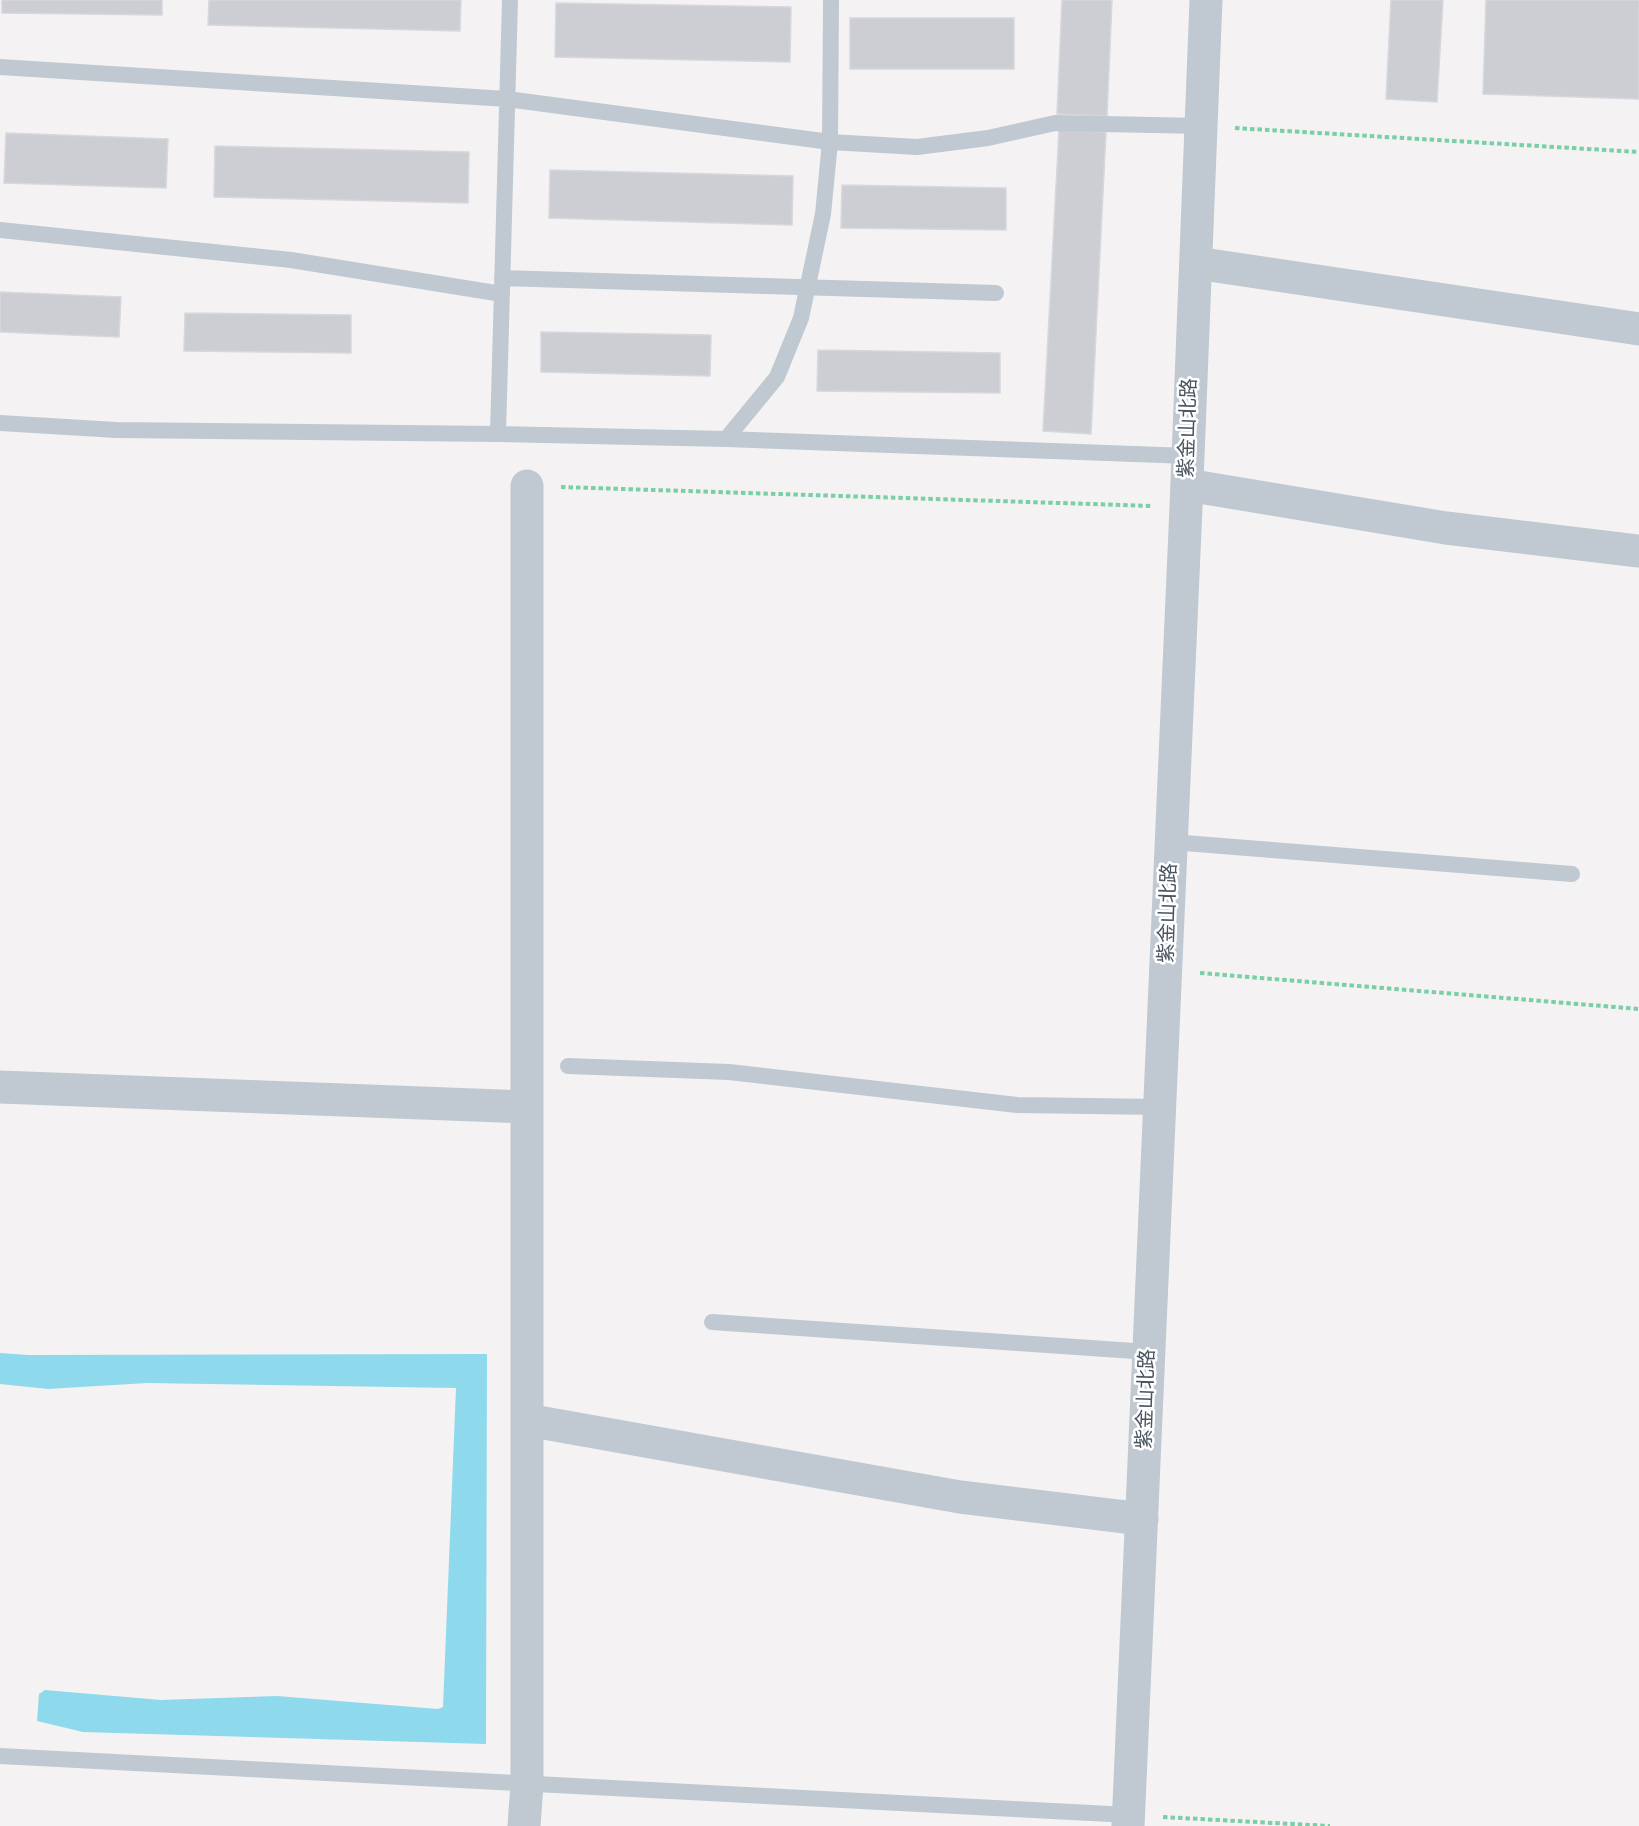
<!DOCTYPE html>
<html>
<head>
<meta charset="utf-8">
<style>
  body { margin:0 }
  canvas { display:block; background:#f4f2f2 }
</style>
</head>
<body>
<canvas width="1639" height="1826"></canvas>
<script>
const ctx = document.querySelector('canvas').getContext('2d');
ctx.lineJoin = 'round';
function fillPath(path, color) {
  ctx.fillStyle = color;
  ctx.fill(path, 'evenodd');
}
function shape(rows) {
  const path = new Path2D();
  for (const r of rows) {
    path.moveTo(r[0], r[1]);
    for (let i = 2; i < r.length; i += 2) path.lineTo(r[i], r[i + 1]);
  }
  return path;
}
function strokePath(path, color, width, dash) {
  ctx.strokeStyle = color;
  ctx.lineWidth = width;
  ctx.lineCap = dash ? 'butt' : 'round';
  ctx.setLineDash(dash || []);
  ctx.stroke(path);
}
function drawText(font, color, halo, rows, align = 'center') {
  ctx.font = font + ' "Roboto Condensed","Noto Sans SC",sans-serif';
  ctx.lineWidth = 5;
  ctx.setLineDash([]);
  ctx.textBaseline = 'middle';
  ctx.strokeStyle = halo;
  ctx.fillStyle = color;
  for (const [text, x, y, turn = 0] of rows) {
    ctx.save();
    ctx.translate(x, y);
    ctx.rotate((+turn || 0) * Math.PI / 180);
    ctx.textAlign = isNaN(turn) ? turn : align;
    if (halo) ctx.strokeText(text, 0, 0);
    ctx.fillText(text, 0, 0);
    ctx.restore();
  }
}
fillPath(shape([
  [0,1353,28,1355,487,1354,486,1744,83,1732,37,1721,39,1694,45,1690,161,1700,277,1696,438,1709,443,1707,456,1388,147,1383,48,1389,0,1384]
]), '#8fd9ed');
const building = shape([
  [2,0,162,0,162,15,2,13,2,0],
  [209,0,461,0,460,31,208,25,209,0],
  [1062,0,1112,0,1107,116,1057,114,1062,0],
  [1391,0,1443,0,1437,102,1386,99,1391,0],
  [1486,0,1639,0,1639,99,1483,94,1486,0],
  [556,3,791,7,790,62,555,57,556,3],
  [850,18,1014,18,1014,69,850,69,850,18],
  [1059,130,1106,132,1091,434,1043,431,1059,130],
  [6,133,168,139,166,188,4,183,6,133],
  [215,146,469,152,468,203,214,197,215,146],
  [550,170,793,176,792,225,549,218,550,170],
  [842,185,1006,188,1006,230,841,228,842,185],
  [0,292,121,297,119,337,0,332,0,292],
  [185,313,351,315,351,353,184,351,185,313],
  [541,332,711,335,710,376,541,372,541,332],
  [818,350,1000,353,1000,393,817,391,818,350]
]);
fillPath(building, '#ccced4');
strokePath(building, '#d6d8dd', 1.5);
strokePath(shape([
  [1235,128,1639,152],
  [561,487,1153,506],
  [1200,973,1639,1009],
  [1163,1817,1330,1826]
]), '#79cfa6', 4, [4.5, 3]);
strokePath(shape([
  [0,67,507,99,830,142,917,147,988,138,1055,123,1201,126],
  [0,230,291,260,502,294],
  [502,278,996,293],
  [0,423,116,430,498,434,726,439,1188,456],
  [498,434,510,0],
  [726,439,777,377,801,318,823,214,830,142,831,0],
  [1172,842,1572,874],
  [568,1066,729,1072,1017,1105,1160,1107],
  [712,1322,1149,1352],
  [0,1756,1129,1815]
]), '#c0c9d1', 16);
strokePath(shape([
  [1196,263,1639,329],
  [1187,485,1446,528,1639,551],
  [0,1087,527,1107],
  [527,1420,960,1497,1142,1519],
  [524,1826,527,1784,527,486],
  [1128,1826,1186,507,1206,0]
]), '#c0c9d1', 33);
drawText('20px', '#4a5560', '#fff', [
  ["紫金山北路",1189,428,-88],
  ["紫金山北路",1169,913,-88],
  ["紫金山北路",1147,1399,-88]
]);
</script>
</body>
</html>
